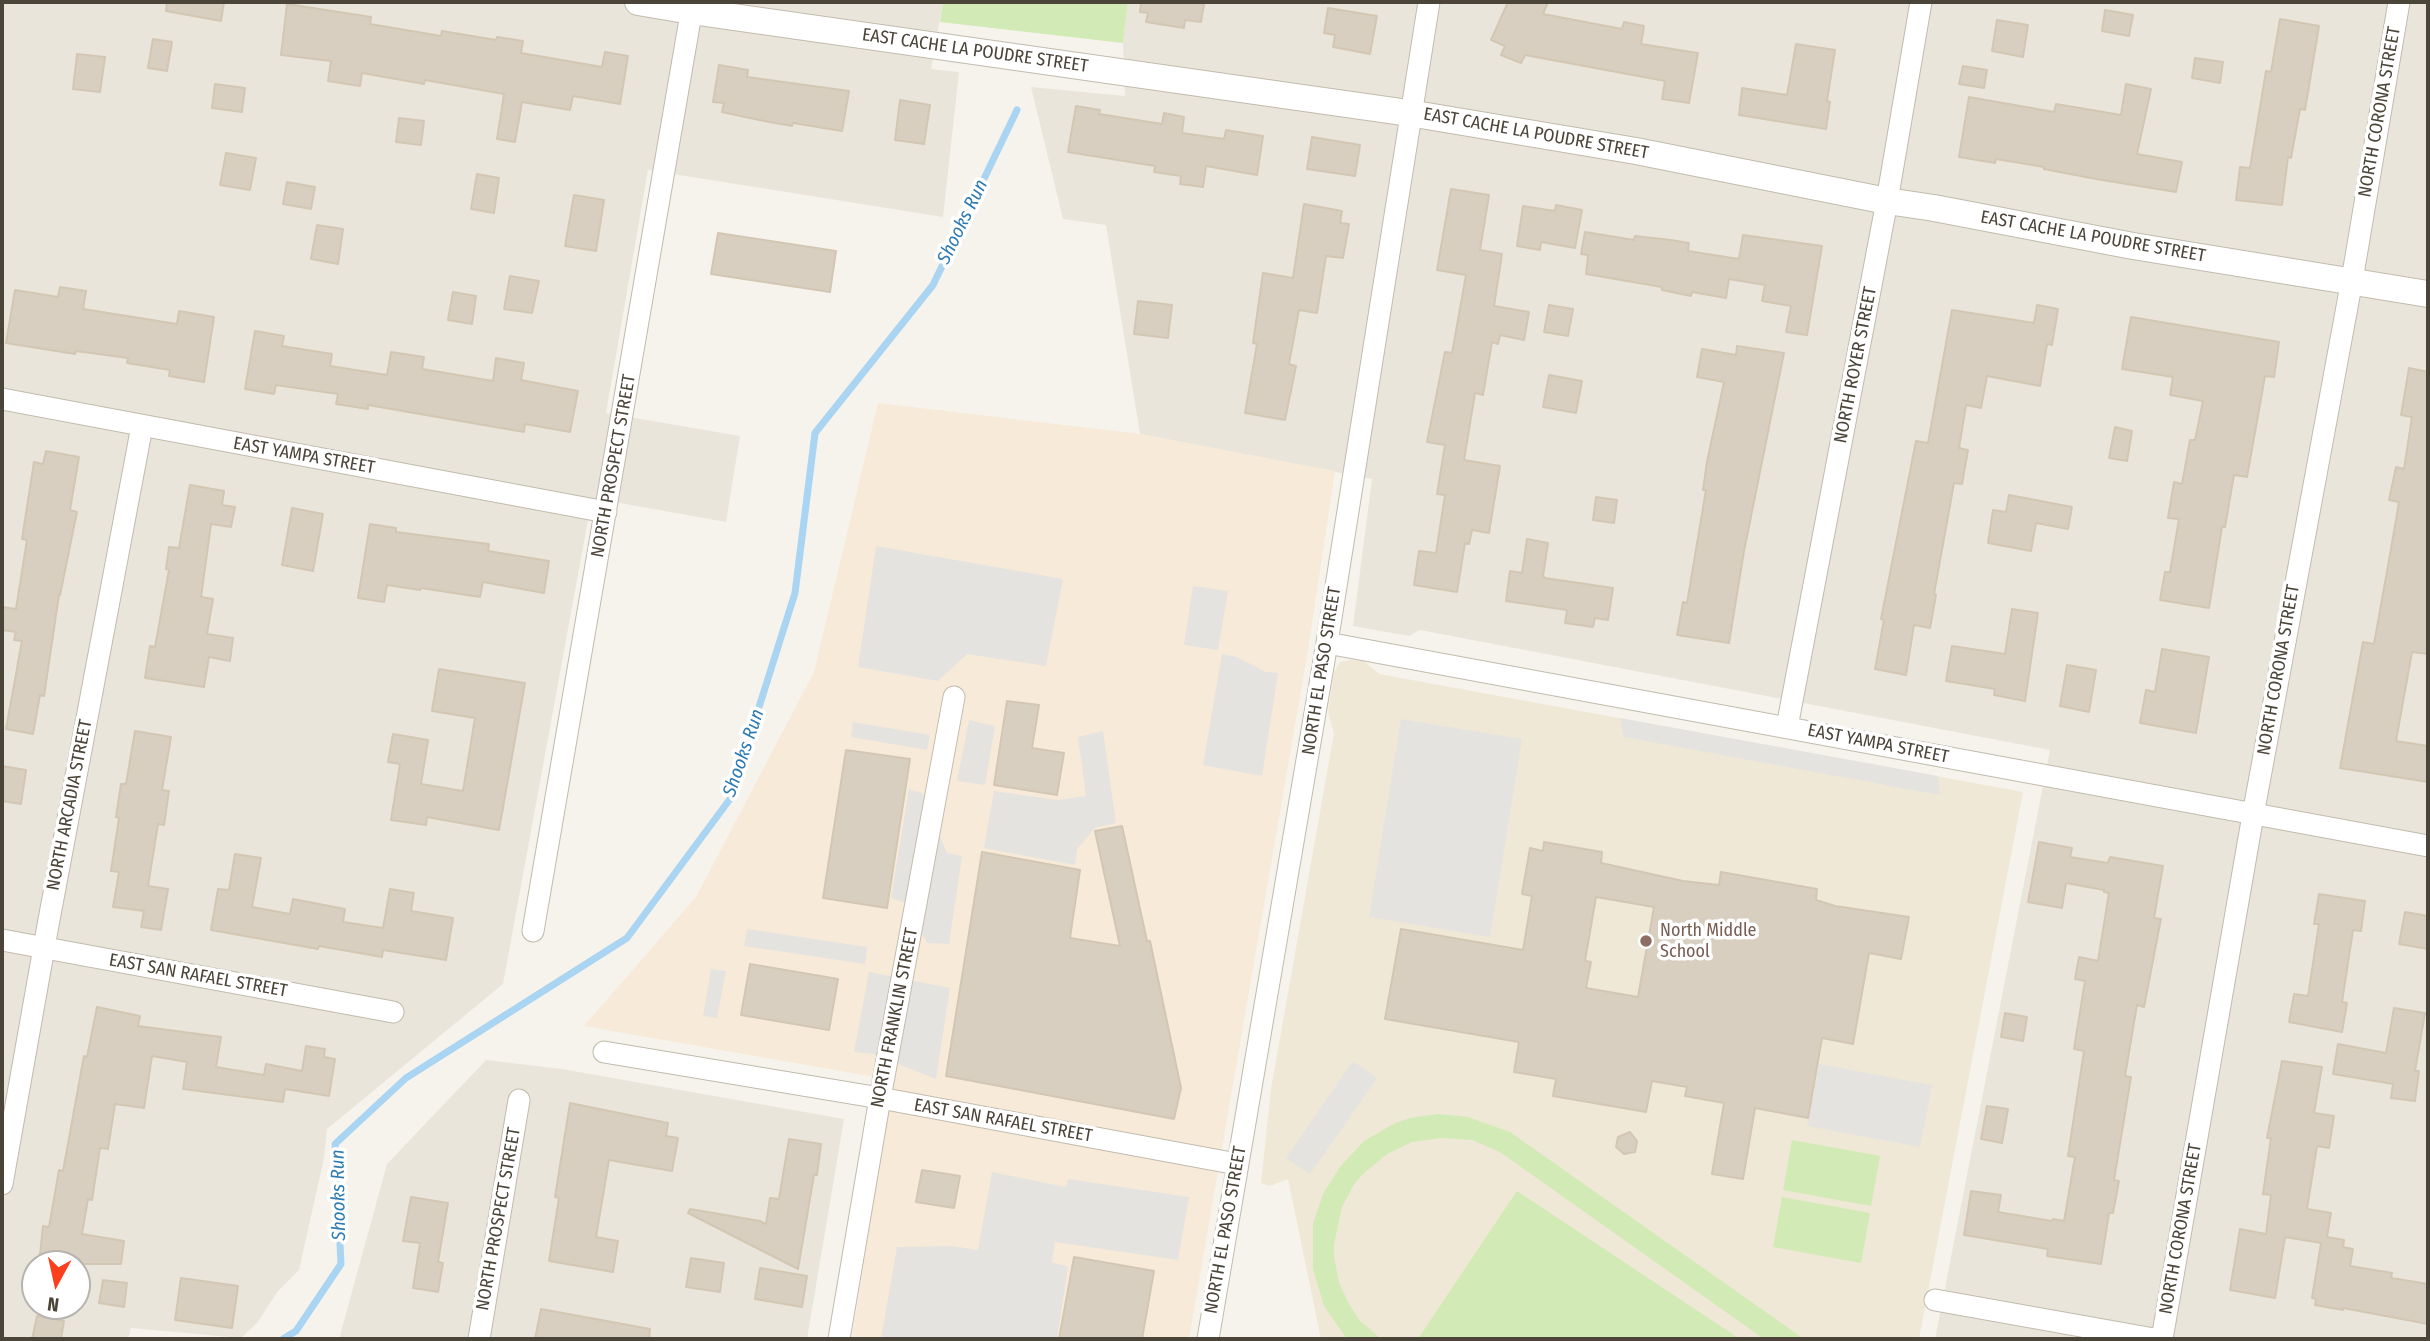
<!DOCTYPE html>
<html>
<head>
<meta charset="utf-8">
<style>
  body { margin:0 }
  #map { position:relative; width:2430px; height:1341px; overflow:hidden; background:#f6f3ec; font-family:"Fira Sans Condensed",sans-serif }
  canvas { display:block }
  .frame { position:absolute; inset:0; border:4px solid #4b4439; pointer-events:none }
  .north { position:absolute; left:21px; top:1250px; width:70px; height:70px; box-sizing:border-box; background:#fff; border:2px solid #b7b4b0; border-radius:50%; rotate:188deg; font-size:19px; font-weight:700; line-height:28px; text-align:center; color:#4b4439 }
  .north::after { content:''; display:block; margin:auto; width:24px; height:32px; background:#fc3f1d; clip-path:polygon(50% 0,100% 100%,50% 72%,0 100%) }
</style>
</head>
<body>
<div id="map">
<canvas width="2430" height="1341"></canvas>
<div class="frame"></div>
<div class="north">N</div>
</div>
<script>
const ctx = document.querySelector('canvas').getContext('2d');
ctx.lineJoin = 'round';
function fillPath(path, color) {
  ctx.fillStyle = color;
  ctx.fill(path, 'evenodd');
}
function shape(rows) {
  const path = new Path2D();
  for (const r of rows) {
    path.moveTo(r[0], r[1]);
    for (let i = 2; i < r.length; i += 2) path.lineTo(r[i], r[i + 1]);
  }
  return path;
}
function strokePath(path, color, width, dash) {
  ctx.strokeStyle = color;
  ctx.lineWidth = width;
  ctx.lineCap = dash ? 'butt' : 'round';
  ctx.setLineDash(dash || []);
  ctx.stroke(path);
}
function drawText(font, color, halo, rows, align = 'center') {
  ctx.font = font + ' "Fira Sans Condensed",sans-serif';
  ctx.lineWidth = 7;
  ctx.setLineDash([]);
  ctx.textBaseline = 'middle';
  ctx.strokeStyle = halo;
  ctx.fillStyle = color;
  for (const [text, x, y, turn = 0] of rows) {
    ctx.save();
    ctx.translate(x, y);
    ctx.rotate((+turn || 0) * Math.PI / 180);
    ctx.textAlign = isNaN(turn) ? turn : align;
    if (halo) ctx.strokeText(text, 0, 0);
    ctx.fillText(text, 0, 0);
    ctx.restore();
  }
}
fillPath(shape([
  [2,2,943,2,931,69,959,72,943,217,648,170,606,413,740,436,726,522,592,498,503,984,327,1129,324,1158,299,1270,278,1291,257,1323,241,1338,131,1328,128,1339,2,1339],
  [35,1264,77,1264,77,1306,35,1306],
  [1128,2,2428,2,2428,1339,1935,1339,2050,750,1420,630,1409,636,1353,626,1372,479,1140,434,1106,225,1063,219,1031,87,1125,96,1123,43],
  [486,1060,562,1069,844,1119,807,1339,339,1339,387,1164]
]), '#eae5da');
fillPath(shape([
  [878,403,1140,434,1335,471,1308,650,1189,1339,852,1339,892,1080,584,1026,696,897,814,672]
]), '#f7ead8');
fillPath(shape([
  [1351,660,1364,661,1379,674,2023,792,1919,1339,1321,1339,1288,1179,1270,1186,1261,1183,1271,1089,1334,733,1328,712,1334,672,1340,662]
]), '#efe8d6');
fillPath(shape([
  [943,2,1128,2,1123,43,940,22],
  [1438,1114,1468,1117,1510,1132,1804,1339,1764,1339,1500,1152,1472,1140,1440,1138,1412,1142,1387,1154,1364,1173,1354,1184,1342,1207,1334,1244,1334,1257,1339,1283,1349,1304,1360,1321,1381,1339,1347,1339,1324,1306,1313,1269,1313,1224,1323,1194,1340,1167,1364,1141,1395,1123,1410,1118],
  [1792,1140,1880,1156,1871,1206,1783,1190],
  [1517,1191,1740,1339,1418,1339],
  [1782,1197,1870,1213,1861,1263,1773,1247]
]), '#d2eab5');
fillPath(shape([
  [876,546,1063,579,1046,666,967,654,938,681,858,667],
  [1193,586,1228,591,1218,650,1184,645],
  [1222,654,1237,657,1266,672,1278,673,1262,776,1203,765],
  [1620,718,1938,776,1940,795,1624,737],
  [1401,719,1522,739,1490,937,1369,917],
  [969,720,995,726,985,785,957,781],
  [853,722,930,735,927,750,851,737],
  [1103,731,1116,823,1095,828,1077,849,1075,865,984,848,994,791,1058,800,1086,796,1078,737],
  [909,789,922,793,947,853,962,856,949,944,927,943,906,903,891,898],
  [747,929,867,947,865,964,744,946],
  [711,969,726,971,717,1018,703,1016],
  [869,972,950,988,936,1079,873,1054,854,1052],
  [1353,1061,1377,1078,1310,1174,1286,1158],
  [1819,1064,1932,1085,1920,1147,1807,1126],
  [992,1172,1066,1187,1068,1179,1189,1197,1178,1260,1055,1242,1052,1262,1068,1267,1057,1339,881,1339,897,1247,951,1246,978,1250]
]), '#e5e3e0');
strokePath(shape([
  [283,1339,296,1331,341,1264,335,1144,406,1078,627,938,730,799,795,593,815,433,933,285,1017,110]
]), '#a9d4f2', 7);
const building = shape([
  [167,2,224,2,221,21,166,11,167,2],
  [1141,2,1188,2,1204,4,1201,22,1185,20,1184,28,1146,22,1148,13,1140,12,1141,2],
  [1508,2,1548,2,1543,14,1622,29,1624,22,1644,26,1641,44,1698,53,1689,103,1662,99,1665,81,1525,55,1521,63,1501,55,1505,46,1491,40,1508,2],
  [287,4,371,17,370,24,441,36,442,31,496,40,497,37,523,41,521,53,602,67,605,52,628,56,620,104,573,96,570,110,522,102,515,142,497,139,504,94,425,80,424,84,362,73,360,86,328,81,331,61,281,55,287,4],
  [1328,8,1377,16,1370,54,1333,47,1335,35,1324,33,1328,8],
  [2105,10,2133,15,2129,36,2102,31,2105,10],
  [2280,19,2319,26,2305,110,2300,109,2291,158,2288,157,2282,205,2236,200,2240,167,2250,168,2266,71,2271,72,2280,19],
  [1997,20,2028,25,2023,57,1992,51,1997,20],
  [153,39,172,42,167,71,148,68,153,39],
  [1796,44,1835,50,1827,101,1830,102,1826,129,1739,115,1742,88,1787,95,1796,44],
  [77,54,105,57,100,92,73,89,77,54],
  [2195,58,2223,62,2220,83,2192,78,2195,58],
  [719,65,748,70,747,77,849,91,842,131,793,123,792,126,764,121,722,112,724,103,713,102,719,65],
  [1963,66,1987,70,1984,88,1959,84,1963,66],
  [215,84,245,88,242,112,212,108,215,84],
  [2126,84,2151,89,2137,154,2182,162,2176,192,2096,179,2044,169,2044,167,1996,159,1995,163,1959,157,1969,97,2054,112,2056,104,2121,115,2126,84],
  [900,100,930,105,924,144,895,140,900,100],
  [1076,106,1100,110,1099,114,1162,124,1164,113,1184,117,1182,133,1224,139,1226,130,1263,136,1257,175,1206,166,1203,187,1180,184,1181,176,1154,172,1155,166,1068,152,1076,106],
  [399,118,424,121,421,145,396,142,399,118],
  [1312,137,1360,145,1355,176,1307,169,1312,137],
  [226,153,256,158,250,190,220,185,226,153],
  [477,174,499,178,494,213,471,209,477,174],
  [287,182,315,187,311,209,283,204,287,182],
  [1451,189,1489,195,1480,250,1502,254,1494,306,1529,312,1524,340,1500,335,1498,344,1492,342,1483,395,1475,393,1464,460,1500,466,1489,533,1472,530,1469,544,1465,543,1457,592,1414,585,1419,551,1436,553,1445,495,1437,494,1445,445,1427,442,1445,352,1452,353,1466,275,1437,270,1451,189],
  [574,195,604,200,596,251,565,246,574,195],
  [1304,204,1342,211,1340,223,1349,224,1343,258,1326,256,1317,313,1299,310,1289,364,1296,366,1285,420,1245,413,1257,344,1253,343,1263,273,1293,278,1304,204],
  [1556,205,1582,210,1575,248,1541,242,1540,250,1517,246,1523,206,1555,211,1556,205],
  [317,225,343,229,338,264,311,259,317,225],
  [1585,232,1634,240,1635,236,1671,240,1689,243,1688,251,1739,259,1743,235,1822,246,1807,335,1786,332,1791,306,1762,301,1765,285,1729,279,1726,298,1692,292,1691,296,1662,290,1662,287,1586,274,1588,255,1581,254,1585,232],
  [718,233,836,251,830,292,711,274,718,233],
  [510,276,539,281,532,313,504,309,510,276],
  [60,287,86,291,83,309,177,324,179,311,214,317,204,382,169,376,170,370,127,363,128,358,76,351,75,354,6,343,15,290,58,297,60,287],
  [453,292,476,296,472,324,448,320,453,292],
  [1138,301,1172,305,1168,338,1134,334,1138,301],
  [1549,305,1573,309,1568,336,1544,332,1549,305],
  [2037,305,2058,309,2052,345,2047,344,2040,386,1987,376,1981,408,1966,405,1959,448,1968,450,1962,484,1954,483,1934,594,1936,595,1930,628,1914,625,1906,675,1875,669,1884,620,1881,619,1916,441,1928,443,1952,310,2034,323,2037,305],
  [2131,317,2279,342,2274,377,2265,376,2247,477,2234,475,2225,527,2222,527,2209,608,2160,600,2165,572,2170,572,2179,519,2168,518,2174,482,2182,484,2190,440,2195,440,2203,401,2170,395,2173,377,2122,369,2131,317],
  [255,331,284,336,282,346,332,354,330,366,387,375,391,352,424,357,422,369,493,381,496,358,524,363,521,380,578,391,570,432,525,424,524,432,368,405,368,409,336,404,338,394,276,385,274,394,245,389,255,331],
  [1737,346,1784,353,1744,551,1729,643,1677,635,1683,602,1687,603,1706,490,1703,490,1707,462,1724,382,1697,377,1702,349,1736,355,1737,346],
  [2409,368,2428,372,2428,654,2412,652,2396,741,2428,746,2428,782,2340,768,2363,642,2374,644,2391,549,2399,502,2389,500,2396,467,2404,469,2412,417,2401,415,2409,368],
  [1549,375,1582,381,1576,413,1543,407,1549,375],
  [2115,427,2132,431,2127,461,2109,458,2115,427],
  [46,451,79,457,70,510,77,512,60,595,59,595,44,696,40,695,33,734,6,729,22,641,14,640,16,632,2,630,2,607,16,609,27,540,22,539,34,462,43,464,46,451],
  [190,485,224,491,222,505,235,507,231,527,211,524,201,597,213,599,207,634,233,638,230,661,209,657,204,687,145,678,150,646,155,647,169,570,166,569,169,547,179,548,190,485],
  [2009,495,2072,507,2068,529,2036,523,2031,551,1988,543,1993,510,2006,512,2009,495],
  [1596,497,1617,500,1614,523,1593,520,1596,497],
  [292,508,323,514,313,571,282,565,292,508],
  [370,524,396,528,396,532,489,544,488,551,549,561,544,593,483,582,480,597,421,588,420,590,387,585,384,602,358,598,370,524],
  [1527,539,1548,543,1543,576,1545,578,1613,588,1608,620,1595,618,1593,627,1565,623,1567,610,1506,601,1510,571,1522,573,1527,539],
  [2012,609,2038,613,2025,701,1994,695,1995,689,1946,681,1952,646,2005,654,2012,609],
  [2162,649,2209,657,2196,733,2140,723,2146,690,2155,692,2162,649],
  [2067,665,2096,670,2089,712,2060,706,2067,665],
  [439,669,525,683,499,830,427,817,426,825,391,820,400,764,388,762,393,734,428,740,421,784,463,791,475,718,432,711,439,669],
  [1007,701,1039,705,1032,748,1064,753,1057,795,994,785,1007,701],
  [135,731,171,737,162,790,169,791,164,825,158,824,148,886,168,889,161,930,141,927,144,911,113,907,119,872,111,871,119,818,116,817,121,784,126,784,135,731],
  [846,750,910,759,887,908,823,898,846,750],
  [2,766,26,770,21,804,2,801,2,766],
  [1122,826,1147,941,1150,941,1181,1088,1174,1119,946,1076,982,852,1080,870,1070,938,1120,946,1095,831,1122,826],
  [1544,842,1602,852,1601,863,1683,881,1719,885,1721,872,1817,889,1816,900,1835,906,1909,917,1901,959,1869,953,1853,1044,1822,1038,1808,1118,1755,1108,1743,1179,1712,1174,1724,1103,1685,1096,1687,1087,1652,1081,1646,1112,1553,1096,1556,1079,1514,1072,1519,1042,1385,1019,1401,929,1523,950,1532,896,1522,894,1530,848,1543,851,1544,842],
  [1596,897,1654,907,1638,997,1586,988,1591,962,1585,961,1596,897],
  [2039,842,2072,848,2070,857,2108,863,2110,857,2163,866,2154,918,2161,919,2144,1007,2137,1005,2125,1076,2131,1077,2114,1180,2119,1181,2113,1213,2109,1213,2101,1264,2047,1256,2048,1249,1964,1235,1971,1191,2001,1195,1998,1212,2052,1221,2053,1219,2064,1221,2075,1157,2068,1156,2084,1051,2074,1049,2085,981,2075,979,2079,957,2098,961,2109,893,2104,892,2104,890,2066,883,2062,908,2028,902,2039,842],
  [235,854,261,858,252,907,290,914,293,899,345,909,343,922,383,928,390,889,414,893,411,911,453,918,446,960,383,950,382,957,319,946,318,949,211,930,218,889,229,890,235,854],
  [2319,894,2365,901,2361,931,2353,930,2342,1002,2347,1003,2342,1032,2289,1022,2294,994,2308,996,2319,924,2314,924,2319,894],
  [2405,912,2428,916,2428,949,2399,944,2405,912],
  [750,964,838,979,829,1030,741,1015,750,964],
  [97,1007,140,1016,138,1026,221,1037,216,1067,264,1075,266,1064,302,1071,306,1046,325,1049,324,1057,335,1059,329,1096,285,1089,283,1102,183,1089,187,1062,152,1056,144,1108,115,1104,108,1149,100,1148,92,1200,88,1199,82,1234,124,1241,121,1264,39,1264,43,1226,49,1227,59,1170,63,1171,84,1056,87,1057,97,1007],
  [2394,1008,2425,1013,2415,1071,2419,1071,2415,1101,2391,1098,2393,1084,2333,1074,2338,1044,2386,1053,2394,1008],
  [2005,1013,2027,1017,2023,1041,2001,1037,2005,1013],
  [2282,1061,2322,1067,2314,1113,2334,1116,2329,1148,2317,1146,2307,1209,2331,1213,2327,1237,2344,1240,2343,1247,2353,1249,2350,1266,2392,1273,2391,1278,2428,1284,2428,1324,2343,1308,2343,1310,2315,1305,2316,1299,2312,1298,2321,1243,2285,1237,2275,1298,2230,1290,2240,1229,2266,1234,2271,1195,2263,1194,2271,1138,2267,1138,2282,1061],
  [570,1103,668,1123,666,1136,678,1138,672,1171,609,1160,596,1237,618,1241,613,1272,549,1261,559,1198,555,1197,570,1103],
  [1987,1106,2008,1109,2002,1143,1981,1139,1987,1106],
  [1630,1132,1637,1141,1635,1152,1624,1154,1616,1147,1618,1137,1630,1132],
  [789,1139,821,1144,817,1175,814,1175,798,1269,688,1213,690,1209,760,1221,766,1224,770,1198,779,1199,789,1139],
  [922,1170,960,1176,954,1208,916,1202,922,1170],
  [411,1197,448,1203,438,1262,443,1263,438,1292,413,1288,420,1243,403,1241,411,1197],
  [1074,1257,1154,1271,1142,1339,1059,1339,1074,1257],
  [691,1258,724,1263,720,1292,686,1287,691,1258],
  [760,1268,807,1276,802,1307,755,1299,760,1268],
  [181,1278,238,1286,232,1328,175,1320,181,1278],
  [103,1280,127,1283,124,1307,99,1303,103,1280],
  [541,1309,650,1329,649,1339,535,1339,541,1309],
  [37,1316,64,1321,61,1339,32,1339,37,1316]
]);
fillPath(building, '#d8cfc1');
strokePath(building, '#d3c7b4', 2);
const minor = shape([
  [2,399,606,512],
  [1327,643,2428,846],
  [1787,727,1887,201,1921,2],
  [533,931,693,2],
  [2,940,393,1012],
  [604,1052,880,1098,1237,1164],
  [2,1184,48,925,142,426],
  [1935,1300,2154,1339],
  [479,1339,519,1100],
  [839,1339,880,1098,954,697],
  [1208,1339,1327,643,1429,2],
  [2162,1339,2253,815,2352,280,2399,2]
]);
const tertiary = shape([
  [638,2,691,11,1409,113,1636,151,1887,201,1934,208,2133,246,2428,294]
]);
strokePath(minor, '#c2bbae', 23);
strokePath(tertiary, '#c2bbae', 28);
strokePath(minor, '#fff', 21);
strokePath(tertiary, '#fff', 26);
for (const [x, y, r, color] of [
  [1646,941,7,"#8d6e63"]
]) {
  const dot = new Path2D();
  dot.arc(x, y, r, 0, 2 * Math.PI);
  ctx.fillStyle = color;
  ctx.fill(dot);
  strokePath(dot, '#fff', 2.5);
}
drawText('18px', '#4b4439', '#fff', [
  ["EAST CACHE LA POUDRE STREET",975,51,8],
  ["NORTH CORONA STREET",2380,112,-80],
  ["EAST CACHE LA POUDRE STREET",1536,134,10],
  ["EAST CACHE LA POUDRE STREET",2093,237,10],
  ["NORTH ROYER STREET",1856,365,-79],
  ["EAST YAMPA STREET",304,456,10],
  ["NORTH PROSPECT STREET",614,466,-80],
  ["NORTH CORONA STREET",2279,670,-80],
  ["NORTH EL PASO STREET",1322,671,-81],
  ["EAST YAMPA STREET",1878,744,11],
  ["NORTH ARCADIA STREET",70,805,-79],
  ["EAST SAN RAFAEL STREET",198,976,10],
  ["NORTH FRANKLIN STREET",895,1018,-79],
  ["EAST SAN RAFAEL STREET",1003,1121,10],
  ["NORTH PROSPECT STREET",499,1219,-80],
  ["NORTH CORONA STREET",2181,1229,-80],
  ["NORTH EL PASO STREET",1226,1230,-80]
]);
drawText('18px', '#785e54', '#fff', [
  ["North Middle",1660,931],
  ["School",1660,952]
], 'left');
drawText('italic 19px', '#2e7ab2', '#fff', [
  ["Shooks Run",963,222,-64],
  ["Shooks Run",744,753,-71],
  ["Shooks Run",339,1195,-91]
]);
</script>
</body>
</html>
